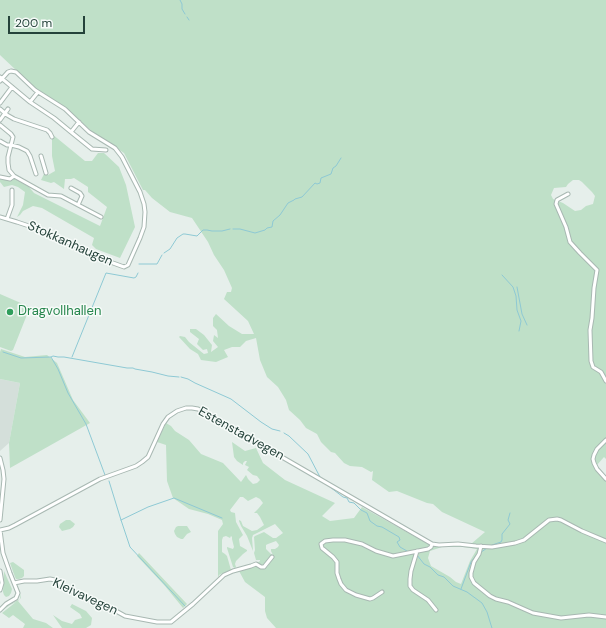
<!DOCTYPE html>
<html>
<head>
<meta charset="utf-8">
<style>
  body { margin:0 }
  #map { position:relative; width:606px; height:628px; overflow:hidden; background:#e6efeb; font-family:"DM Sans",sans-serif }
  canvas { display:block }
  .scale { position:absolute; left:8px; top:16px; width:77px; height:18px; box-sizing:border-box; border:2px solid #24423a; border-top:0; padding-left:5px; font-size:12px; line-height:14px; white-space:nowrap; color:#24423a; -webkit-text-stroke:3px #f7fbf9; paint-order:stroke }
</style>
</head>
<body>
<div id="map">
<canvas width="606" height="628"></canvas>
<div class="scale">200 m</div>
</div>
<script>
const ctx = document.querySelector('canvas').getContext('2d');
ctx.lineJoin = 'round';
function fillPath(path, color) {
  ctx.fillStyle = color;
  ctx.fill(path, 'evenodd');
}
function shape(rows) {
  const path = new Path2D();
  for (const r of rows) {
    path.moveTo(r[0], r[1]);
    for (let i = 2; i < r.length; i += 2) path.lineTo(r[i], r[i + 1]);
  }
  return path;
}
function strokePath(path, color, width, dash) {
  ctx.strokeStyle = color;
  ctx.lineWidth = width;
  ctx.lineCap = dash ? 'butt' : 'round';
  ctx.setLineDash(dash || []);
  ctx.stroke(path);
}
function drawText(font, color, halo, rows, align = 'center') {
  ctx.font = font + ' "DM Sans",sans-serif';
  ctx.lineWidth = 3;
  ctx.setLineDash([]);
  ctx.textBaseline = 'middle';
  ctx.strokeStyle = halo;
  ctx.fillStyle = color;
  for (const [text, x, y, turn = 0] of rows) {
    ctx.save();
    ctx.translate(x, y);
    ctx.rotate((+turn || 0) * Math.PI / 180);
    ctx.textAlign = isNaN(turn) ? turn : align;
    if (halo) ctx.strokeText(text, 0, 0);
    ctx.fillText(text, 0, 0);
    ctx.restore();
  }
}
fillPath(shape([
  [0,379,20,383,9,443,0,451]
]), '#d4dfda');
fillPath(shape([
  [0,0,606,0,606,459,604,457,597,465,606,477,606,628,276,628,267,618,265,611,265,597,245,582,239,571,254,566,262,569,267,567,274,557,271,551,271,549,275,549,278,547,279,545,276,541,268,544,266,545,266,549,272,555,271,557,264,567,257,563,260,561,260,560,256,560,254,553,255,550,254,537,255,536,264,532,273,538,276,538,283,533,275,524,253,535,252,538,253,551,247,536,241,526,239,521,239,520,241,521,243,526,252,531,257,530,264,525,260,517,257,513,254,513,258,509,263,503,260,499,256,497,248,501,243,497,240,497,230,510,231,512,235,513,236,522,243,535,239,539,240,546,247,550,247,551,243,554,236,561,235,564,236,567,235,568,233,567,227,548,227,547,233,549,234,547,232,539,232,537,231,536,230,538,226,536,223,537,222,540,222,552,225,554,227,556,231,570,223,573,219,575,218,578,218,531,223,524,222,520,208,514,189,509,173,498,167,481,166,445,157,442,166,423,171,426,175,431,189,440,201,454,223,463,241,482,246,475,248,479,253,484,257,483,260,480,257,476,253,475,247,470,249,467,245,465,247,461,245,461,243,463,243,465,237,461,234,457,232,442,245,451,256,448,263,463,285,480,335,503,322,516,330,521,354,518,362,507,428,544,471,544,485,532,442,512,433,504,427,503,397,491,389,492,372,480,373,471,371,472,362,467,350,466,344,463,335,453,331,452,321,442,317,434,306,428,300,420,289,410,286,400,278,387,267,377,260,360,256,338,246,341,240,347,232,347,224,350,228,357,216,362,201,360,198,354,190,349,179,337,180,336,185,337,189,342,204,354,208,353,207,349,203,350,197,344,199,339,190,332,190,329,196,329,204,335,212,345,211,352,218,347,213,341,214,335,218,338,217,330,213,326,213,318,216,314,229,326,242,334,254,334,248,321,224,299,227,292,231,292,232,288,224,270,214,255,208,242,192,218,170,212,152,198,145,190,143,190,124,153,95,134,67,109,35,88,0,55],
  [573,180,579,180,582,182,592,192,595,196,593,204,586,206,581,210,575,211,563,203,553,199,551,195,554,188,566,187,568,184],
  [442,547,463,547,477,549,470,561,461,584,456,582,450,577,431,566,428,558,430,551],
  [52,134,85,161,92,161,98,153,104,153,119,167,126,185,135,227,120,258,96,249,92,245,94,238,42,208,33,206,23,211,20,215,17,217,23,205,25,192,18,187,12,185,4,187,0,182,0,179,7,180,15,179,29,187,34,193,100,226,107,207,88,192,88,187,74,178,71,179,65,179,64,189,54,182,51,183,41,180,44,174,48,175,55,171,52,156],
  [0,294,30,307,13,350,11,351,0,347],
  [1,349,25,357,47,355,57,363,73,400,90,423,10,468,9,443,20,383,0,379,0,352],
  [66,520,70,520,75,524,73,527,70,529,62,531,59,527,60,524],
  [178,526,187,526,191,532,187,534,183,539,181,539,177,537,175,534,174,531,176,527],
  [139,553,187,604,183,608,165,586,137,556],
  [13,562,24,570,24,576,22,578,19,579,16,579,15,577,10,563],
  [4,571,12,589,11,593,9,596,6,597,4,595,3,592],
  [21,593,21,598,18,601,33,619,46,623,53,628,23,628,25,624,13,615,9,618,2,613,16,602,10,605,3,610,5,607,20,599],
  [72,604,86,611,92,618,91,625,86,628,62,628,53,615,62,621,72,624,75,620,82,618,80,614,70,607]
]), '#bfe0c8');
strokePath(shape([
  [180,0,182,4,182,9,185,14],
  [187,17,189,20],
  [233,229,240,229,255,233,265,230,267,228,272,227,273,221,280,215,288,203,294,200,295,199,302,197,315,183,317,184,320,183,321,178,331,174,333,168,336,166,341,158],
  [164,253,170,249,177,238,183,234,185,234,197,236,203,230,207,230,212,231,222,231,230,229],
  [139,264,157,264,162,255],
  [502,275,513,287,516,296,517,310,521,321,519,331],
  [517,287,522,314,527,325],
  [3,352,21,358,51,357,58,369,68,393,86,424,105,475],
  [51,357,53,356,58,357,64,357,127,368,133,368,135,369,152,372,168,376,179,377],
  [72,357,106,273,134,278,136,277,138,273],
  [181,377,188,379,195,383,231,399,261,422,272,429,280,431],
  [284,433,289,436,308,454,320,477],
  [109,481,121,520,130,547,185,606],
  [330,487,343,497,347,498,349,502,354,503,361,510,367,513,370,521,377,526,382,527,399,537,400,540,397,542,400,547,407,551],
  [121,520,148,507,174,498,222,518],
  [492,545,501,542,502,540,502,534,510,524,508,520,510,513],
  [480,553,487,548],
  [417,555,424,564,430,567,438,575,444,577,453,586,467,592,482,603,487,612,491,625,492,628],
  [461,589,471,562,478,553]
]), '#8ec9d4', 1);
const minor = shape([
  [0,77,30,102,38,92],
  [0,81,8,72,11,71,16,72,35,90,65,109,89,132,115,148,122,157,140,192,144,204,145,212,144,227,140,238,128,265,124,267,113,263,41,230,17,222,0,217],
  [30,102,54,118,71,132,79,122],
  [0,103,12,87],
  [0,109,7,115,14,119,47,130,50,133,52,137],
  [0,120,8,109],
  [0,125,11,134,13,137,8,157,8,163,9,170,14,176,48,195,61,196,101,217],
  [71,132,92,149,106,150],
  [0,141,7,145,11,145,19,147,27,151,30,156,36,174],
  [41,156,46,173],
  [0,177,10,179,14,176],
  [71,188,80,193,82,196,78,205],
  [568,194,557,200,556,204,566,227,570,242,580,253,597,270,594,288,592,318,590,330,591,361,593,367,601,372,606,381],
  [7,219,12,205,12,190],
  [606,440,597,449,594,455,593,459,594,463,597,469,606,479],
  [0,458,3,470,4,479,0,520],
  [0,530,9,528,15,525,100,479,136,466,142,462,148,457,163,424,168,417,177,411,186,408,192,408,198,409,206,413,432,544,439,545,458,544,476,546,492,547,515,543,524,540,549,520,557,519,561,520,582,531,606,541],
  [0,530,3,553,10,573,18,593,16,598,6,604,0,610],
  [481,546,479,554,474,562,471,573,471,577,474,583,490,596,496,599,508,602,533,613,561,618,589,615,606,617],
  [417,551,411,571,410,579,410,586,413,590,428,600,436,610],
  [0,571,2,583,0,590],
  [14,583,24,581,37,581,50,579,55,580,70,590,91,600,116,611,125,616,157,622,171,622,193,604,224,575,233,571,251,566,256,564,261,567,264,567,272,557],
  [382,592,373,598,370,599,356,595,346,590,341,584,339,579,337,573,337,562,333,557,322,548,321,544,325,541,333,540,345,540,362,544,376,551,393,556,428,549,431,547,432,544]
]);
strokePath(minor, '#a8b8b2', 5);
strokePath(minor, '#fff', 3);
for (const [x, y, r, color] of [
  [10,312,4,"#2e9e5b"]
]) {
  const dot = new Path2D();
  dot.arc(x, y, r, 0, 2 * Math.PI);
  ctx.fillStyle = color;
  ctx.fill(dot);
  strokePath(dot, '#f7fbf9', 1.5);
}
drawText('13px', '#24423a', '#f7fbf9', [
  ["Stokkanhaugen",70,244,24],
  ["Estenstadvegen",241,434,29],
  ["Kleivavegen",85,597,25]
]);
drawText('13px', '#27864d', '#f7fbf9', [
  ["Dragvollhallen",18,312]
], 'left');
</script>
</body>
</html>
